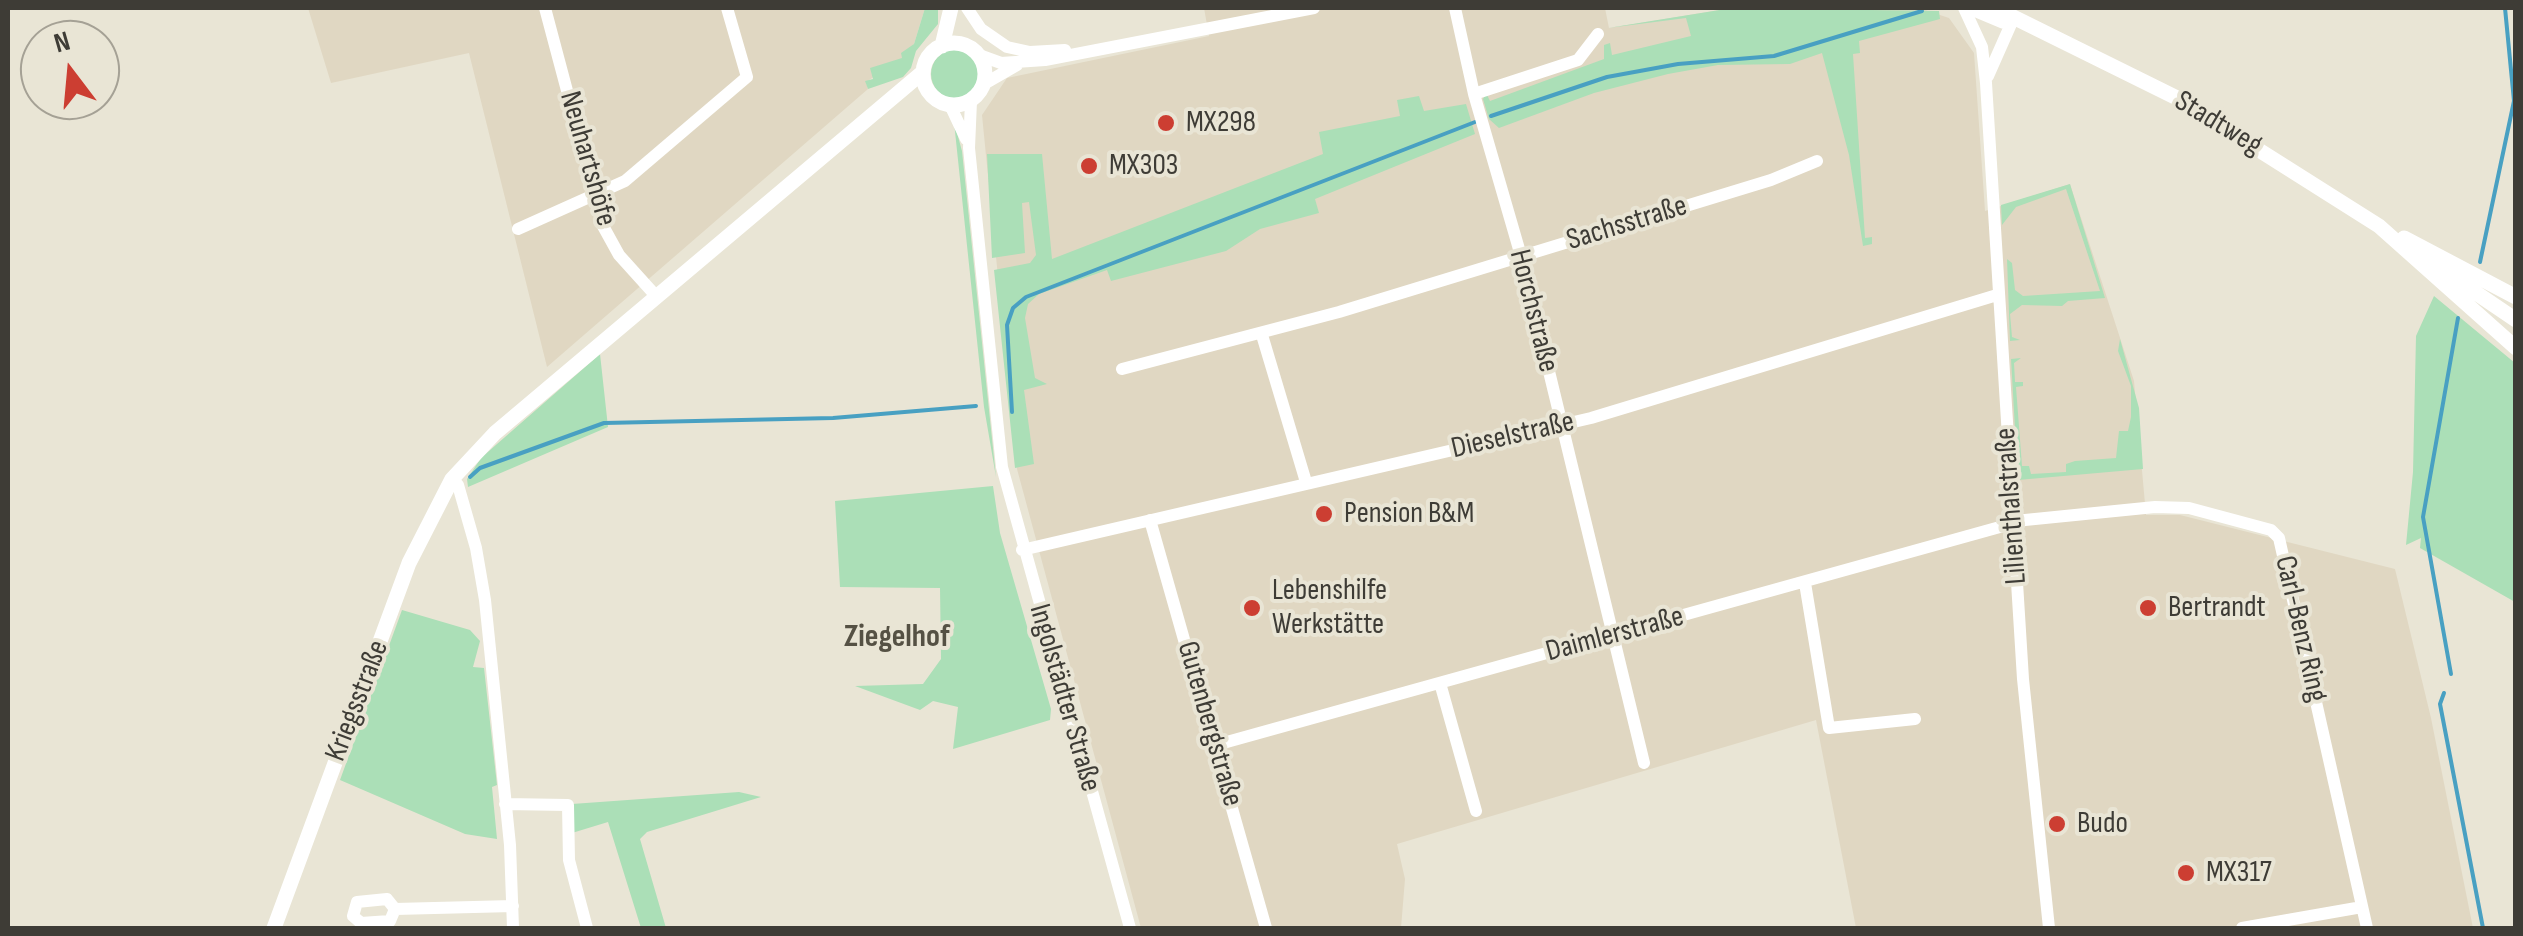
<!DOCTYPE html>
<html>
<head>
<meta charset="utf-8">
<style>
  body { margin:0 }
  #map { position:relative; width:2523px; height:936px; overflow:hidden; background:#e9e5d5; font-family:"Sofia Sans Condensed",sans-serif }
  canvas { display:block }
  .frame { position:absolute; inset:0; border:10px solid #3e3c36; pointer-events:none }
  .north { position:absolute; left:20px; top:20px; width:100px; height:100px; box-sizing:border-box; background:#e9e5d5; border:2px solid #a5a195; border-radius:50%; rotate:344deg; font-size:28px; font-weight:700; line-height:40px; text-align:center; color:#3e3c36 }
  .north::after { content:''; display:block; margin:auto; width:35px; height:45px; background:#cc3e32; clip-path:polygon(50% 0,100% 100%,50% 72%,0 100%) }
</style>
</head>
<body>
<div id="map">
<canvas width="2523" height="936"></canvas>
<div class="frame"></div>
<div class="north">N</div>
</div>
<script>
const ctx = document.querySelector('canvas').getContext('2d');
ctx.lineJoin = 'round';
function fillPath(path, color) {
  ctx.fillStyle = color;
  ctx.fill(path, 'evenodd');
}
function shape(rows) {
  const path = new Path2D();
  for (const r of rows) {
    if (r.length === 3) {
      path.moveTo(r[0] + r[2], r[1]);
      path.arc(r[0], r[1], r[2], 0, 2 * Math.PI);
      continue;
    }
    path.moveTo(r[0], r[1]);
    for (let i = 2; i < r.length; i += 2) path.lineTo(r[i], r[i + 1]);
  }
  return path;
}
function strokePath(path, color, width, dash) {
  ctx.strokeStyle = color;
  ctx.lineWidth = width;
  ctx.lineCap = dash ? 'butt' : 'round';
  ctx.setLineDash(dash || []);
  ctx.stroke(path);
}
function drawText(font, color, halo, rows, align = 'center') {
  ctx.font = font + ' "Sofia Sans Condensed",sans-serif';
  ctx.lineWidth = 8;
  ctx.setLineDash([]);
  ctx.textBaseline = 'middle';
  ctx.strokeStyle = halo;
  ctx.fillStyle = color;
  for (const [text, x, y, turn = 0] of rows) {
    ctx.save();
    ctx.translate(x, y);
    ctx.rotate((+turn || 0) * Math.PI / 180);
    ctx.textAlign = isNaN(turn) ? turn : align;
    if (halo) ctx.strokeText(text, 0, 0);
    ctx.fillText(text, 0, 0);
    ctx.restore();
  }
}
fillPath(shape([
  [308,8,925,8,914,44,903,58,866,82,868,89,547,367,469,53,331,83],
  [1204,8,1605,8,1609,28,1732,8,1919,8,1949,18,1974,53,1985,211,2070,184,2134,381,2146,515,2180,515,2395,569,2431,718,2473,928,1856,928,1816,720,1397,844,1405,879,1401,928,1141,928,1017,469,982,115,1007,78,1209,36]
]), '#e0d7c2');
fillPath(shape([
  [925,8,938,8,938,24,916,51,911,68,903,77,868,89,865,81,873,79,870,68,902,58,901,53,914,44],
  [1732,8,1939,11,1940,19,1859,41,1860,53,1853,54,1865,238,1872,237,1872,244,1863,246,1849,155,1822,53,1790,64,1718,65,1668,74,1594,93,1499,128,1489,119,1483,99,1486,93,1490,101,1604,59,1604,45,1610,43,1612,55,1691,36,1686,18,1608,28],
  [956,74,25],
  [1419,96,1424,111,1466,104,1475,134,1315,199,1319,213,1260,229,1226,251,1111,281,1107,270,1039,294,1028,304,1025,318,1035,378,1047,384,1024,390,1034,464,1015,468,994,270,1030,263,1036,255,1029,202,1022,203,1025,253,992,258,987,154,1042,154,1052,259,1323,154,1319,132,1400,116,1397,100],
  [954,122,962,151,996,477,984,407],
  [2070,184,2105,298,2068,301,2062,306,2022,305,2010,314,2012,337,2020,340,2010,341,2007,259,2012,263,2015,290,2023,296,2100,291,2066,189,2016,207,2002,225,2001,205],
  [2434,296,2515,363,2515,602,2420,548,2421,538,2406,545,2413,472,2416,336],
  [2120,339,2139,408,2143,469,2018,480,2011,359,2021,358,2014,363,2015,382,2023,382,2023,386,2016,387,2022,466,2029,466,2031,474,2066,472,2066,464,2075,461,2116,458,2119,431,2128,431,2131,417,2131,386,2118,351],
  [600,354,608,427,468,487,467,479,481,458],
  [993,486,1000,533,1051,709,1050,720,953,749,958,707,933,701,920,710,855,686,923,684,941,659,940,588,840,587,835,501],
  [402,610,470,630,480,641,473,667,484,668,497,785,492,787,497,839,465,834,340,780],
  [739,792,761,797,647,832,640,839,666,928,641,928,608,822,572,833,572,804]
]), '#abdfb7');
strokePath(shape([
  [1491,116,1607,77,1678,64,1774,56,1922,11],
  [2480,262,2514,101,2505,8],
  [1012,412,1007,325,1013,308,1026,297,1475,122],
  [470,477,480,468,604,423,833,418,976,406],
  [2451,674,2423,517,2458,318],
  [2444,693,2440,704,2483,928]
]), '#48a0c2', 4);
strokePath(shape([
  [545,8,603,226,619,255,656,296],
  [967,8,981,29,1007,47,1030,52,1065,50],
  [1455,8,1474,94,1521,256,1644,763],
  [1964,8,1982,47,1986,83,2023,679,2049,928],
  [979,55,1001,63,1045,60,1314,8],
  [1988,76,2011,24,2004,14],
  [984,84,1017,65],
  [1474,94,1578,60,1598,34],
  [971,101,969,148,1002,467,1130,928],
  [950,105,966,139],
  [518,229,625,181,747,77,727,8],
  [1262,335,1306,482],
  [1122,369,1339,312,1771,180,1817,161],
  [452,479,458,485,476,548,485,600,510,845,513,928],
  [1150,520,1266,928],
  [1022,550,1591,418,1997,295],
  [1805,583,1829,728,1915,719],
  [1440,683,1476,811],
  [1216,745,2025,520,2155,507,2189,508,2271,530,2279,538,2367,928],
  [505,804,568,805,569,860,587,928],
  [387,899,395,909,390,921,361,923,353,916,357,902,387,899],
  [395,909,513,906],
  [2242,928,2362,907]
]), '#fff', 12);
strokePath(shape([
  [1972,8,2003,21],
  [1995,8,2175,97,2379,226,2516,348],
  [954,74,31],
  [942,46,951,8],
  [2404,238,2516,297],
  [2429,261,2516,320],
  [274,928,409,563,452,479,495,433,923,72]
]), '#fff', 15);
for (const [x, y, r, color] of [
  [1166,123,10,"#cc3e32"],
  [1089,166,10,"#cc3e32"],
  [1324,514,10,"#cc3e32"],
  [1252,608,10,"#cc3e32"],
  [2148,608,10,"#cc3e32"],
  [2057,824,10,"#cc3e32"],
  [2186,873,10,"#cc3e32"]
]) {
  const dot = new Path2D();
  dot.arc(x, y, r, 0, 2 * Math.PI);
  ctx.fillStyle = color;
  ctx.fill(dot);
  strokePath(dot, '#e9e5d5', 4);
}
drawText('30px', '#3e3c36', '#e9e5d5', [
  ["MX298",1186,123],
  ["MX303",1109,166],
  ["Pension B&M",1344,514],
  ["Lebenshilfe",1272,591],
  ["Werkstätte",1272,625],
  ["Bertrandt",2168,608],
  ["Budo",2077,824],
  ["MX317",2206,873]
], 'left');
drawText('30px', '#3e3c36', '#e9e5d5', [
  ["Stadtweg",2218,124,31],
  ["Neuhartshöfe",587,159,74],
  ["Sachsstraße",1627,224,-17],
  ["Horchstraße",1533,311,76],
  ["Dieselstraße",1513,436,-13],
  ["Lilienthalstraße",2012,506,-94],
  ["Carl-Benz Ring",2300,629,77],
  ["Daimlerstraße",1615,635,-15],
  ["Ingolstädter Straße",1064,698,74],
  ["Kriegsstraße",358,701,-69],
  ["Gutenbergstraße",1209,724,74]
]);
drawText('bold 32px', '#555144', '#e9e5d5', [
  ["Ziegelhof",897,638]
]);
</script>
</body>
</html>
